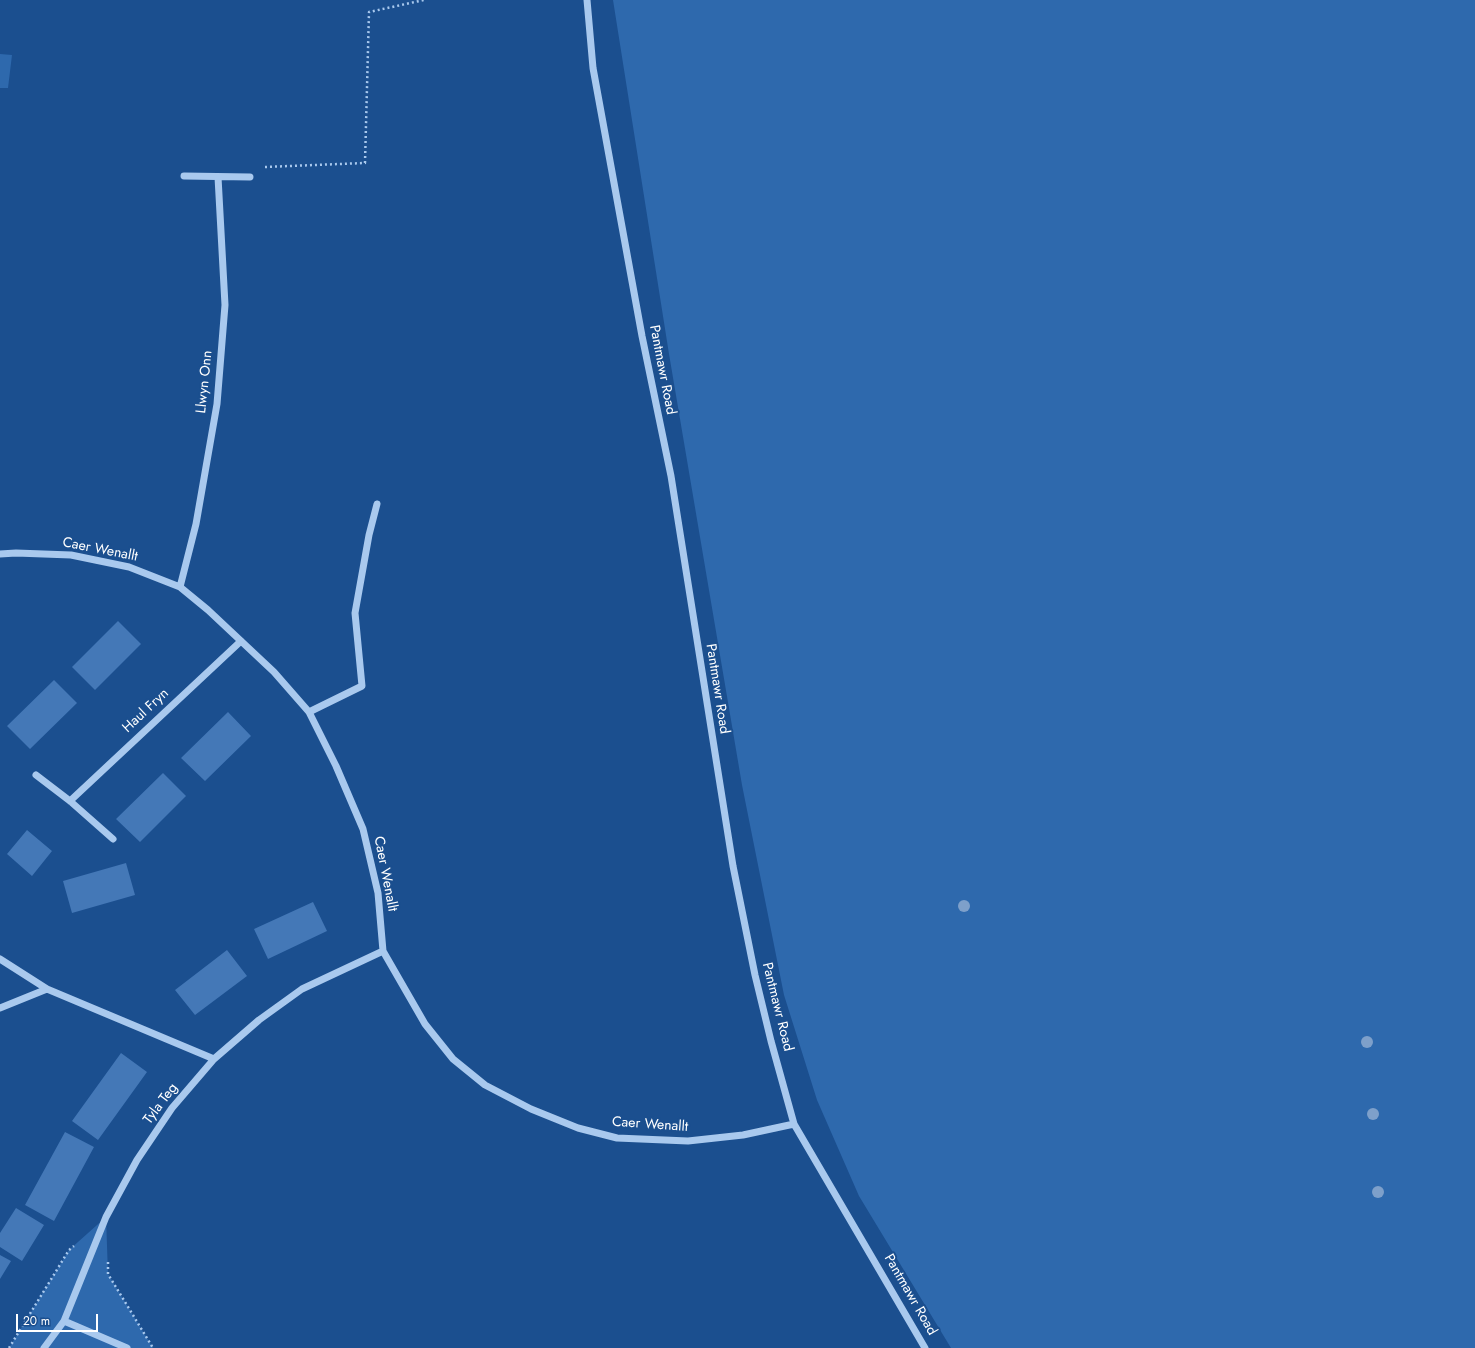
<!DOCTYPE html>
<html>
<head>
<meta charset="utf-8">
<style>
  body { margin:0 }
  #map { position:relative; width:1475px; height:1348px; overflow:hidden; background:#1b4f8f; font-family:Jost,sans-serif }
  canvas { display:block }
  .scale { position:absolute; left:16px; top:1314px; width:82px; height:18px; box-sizing:border-box; border:2px solid #fff; border-top:0; padding-left:5px; font-size:12px; line-height:14px; white-space:nowrap; color:#fff; -webkit-text-stroke:3px #1b4f8f; paint-order:stroke }
</style>
</head>
<body>
<div id="map">
<canvas width="1475" height="1348"></canvas>
<div class="scale">20 m</div>
</div>
<script>
const ctx = document.querySelector('canvas').getContext('2d');
ctx.lineJoin = 'round';
function fillPath(path, color) {
  ctx.fillStyle = color;
  ctx.fill(path, 'evenodd');
}
function shape(rows) {
  const path = new Path2D();
  for (const r of rows) {
    path.moveTo(r[0], r[1]);
    for (let i = 2; i < r.length; i += 2) path.lineTo(r[i], r[i + 1]);
  }
  return path;
}
function strokePath(path, color, width, dash) {
  ctx.strokeStyle = color;
  ctx.lineWidth = width;
  ctx.lineCap = dash ? 'butt' : 'round';
  ctx.setLineDash(dash || []);
  ctx.stroke(path);
}
function drawText(font, color, halo, rows, align = 'center') {
  ctx.font = font + ' Jost,sans-serif';
  ctx.lineWidth = 4;
  ctx.setLineDash([]);
  ctx.textBaseline = 'middle';
  ctx.strokeStyle = halo;
  ctx.fillStyle = color;
  for (const [text, x, y, turn = 0] of rows) {
    ctx.save();
    ctx.translate(x, y);
    ctx.rotate((+turn || 0) * Math.PI / 180);
    ctx.textAlign = isNaN(turn) ? turn : align;
    if (halo) ctx.strokeText(text, 0, 0);
    ctx.fillText(text, 0, 0);
    ctx.restore();
  }
}
fillPath(shape([
  [613,0,1475,0,1475,1348,951,1348,859,1196,817,1100,784,995,742,785,669,354],
  [0,54,12,55,8,88,0,88],
  [106,1217,108,1274,153,1348,9,1348,69,1250]
]), '#2e69ad');
fillPath(shape([
  [118,621,141,644,95,690,72,667],
  [54,680,77,703,30,749,7,726],
  [228,712,251,736,205,781,181,758],
  [163,773,186,796,140,842,116,819],
  [27,830,52,851,32,876,7,854],
  [126,863,135,895,72,913,63,881],
  [313,902,327,931,268,959,254,929],
  [227,950,247,976,195,1015,175,990],
  [121,1053,147,1072,98,1140,72,1121],
  [65,1132,94,1147,54,1221,25,1205],
  [16,1208,44,1225,22,1261,0,1247,0,1233],
  [0,1255,11,1261,0,1279]
]), '#4478b7');
strokePath(shape([
  [265,167,365,163,369,12,424,0],
  [108,1262,108,1274,153,1348],
  [9,1348,69,1250,74,1246]
]), '#a9c9ee', 2.5, [2, 3]);
strokePath(shape([
  [587,0,593,68,642,336,671,476,733,866,755,975,771,1041,794,1124,925,1348],
  [184,176,250,177],
  [0,554,16,553,71,555,129,567,180,587,208,610,274,672,309,712,336,766,363,829,378,893,383,951,425,1024,453,1059,485,1085,531,1109,578,1128,617,1138,688,1141,743,1135,794,1124],
  [180,587,196,524,217,404,225,305,218,177],
  [309,712,362,686,355,613,369,535,377,504],
  [36,775,70,801,113,839],
  [70,801,241,641],
  [0,959,47,989,214,1059],
  [0,1008,47,989],
  [64,1321,127,1348],
  [44,1348,64,1321,106,1217,137,1160,172,1108,214,1059,259,1020,302,989,383,951]
]), '#a9c9ee', 7);
ctx.fillStyle = '#7ea0ca';
for (const [x, y] of [
  [964,906],
  [1367,1042],
  [1373,1114],
  [1378,1192]
]) {
  ctx.beginPath();
  ctx.arc(x, y, 6, 0, 2 * Math.PI);
  ctx.fill();
}
drawText('14px', '#fff', '#1b4f8f', [
  ["Pantmawr Road",662,370,79],
  ["Llwyn Onn",205,382,-84],
  ["Caer Wenallt",100,550,11],
  ["Pantmawr Road",717,689,81],
  ["Haul Fryn",146,711,-43],
  ["Caer Wenallt",385,874,79],
  ["Pantmawr Road",777,1007,76],
  ["Tyla Teg",161,1104,-53],
  ["Caer Wenallt",650,1125,4],
  ["Pantmawr Road",910,1295,60]
]);
</script>
</body>
</html>
